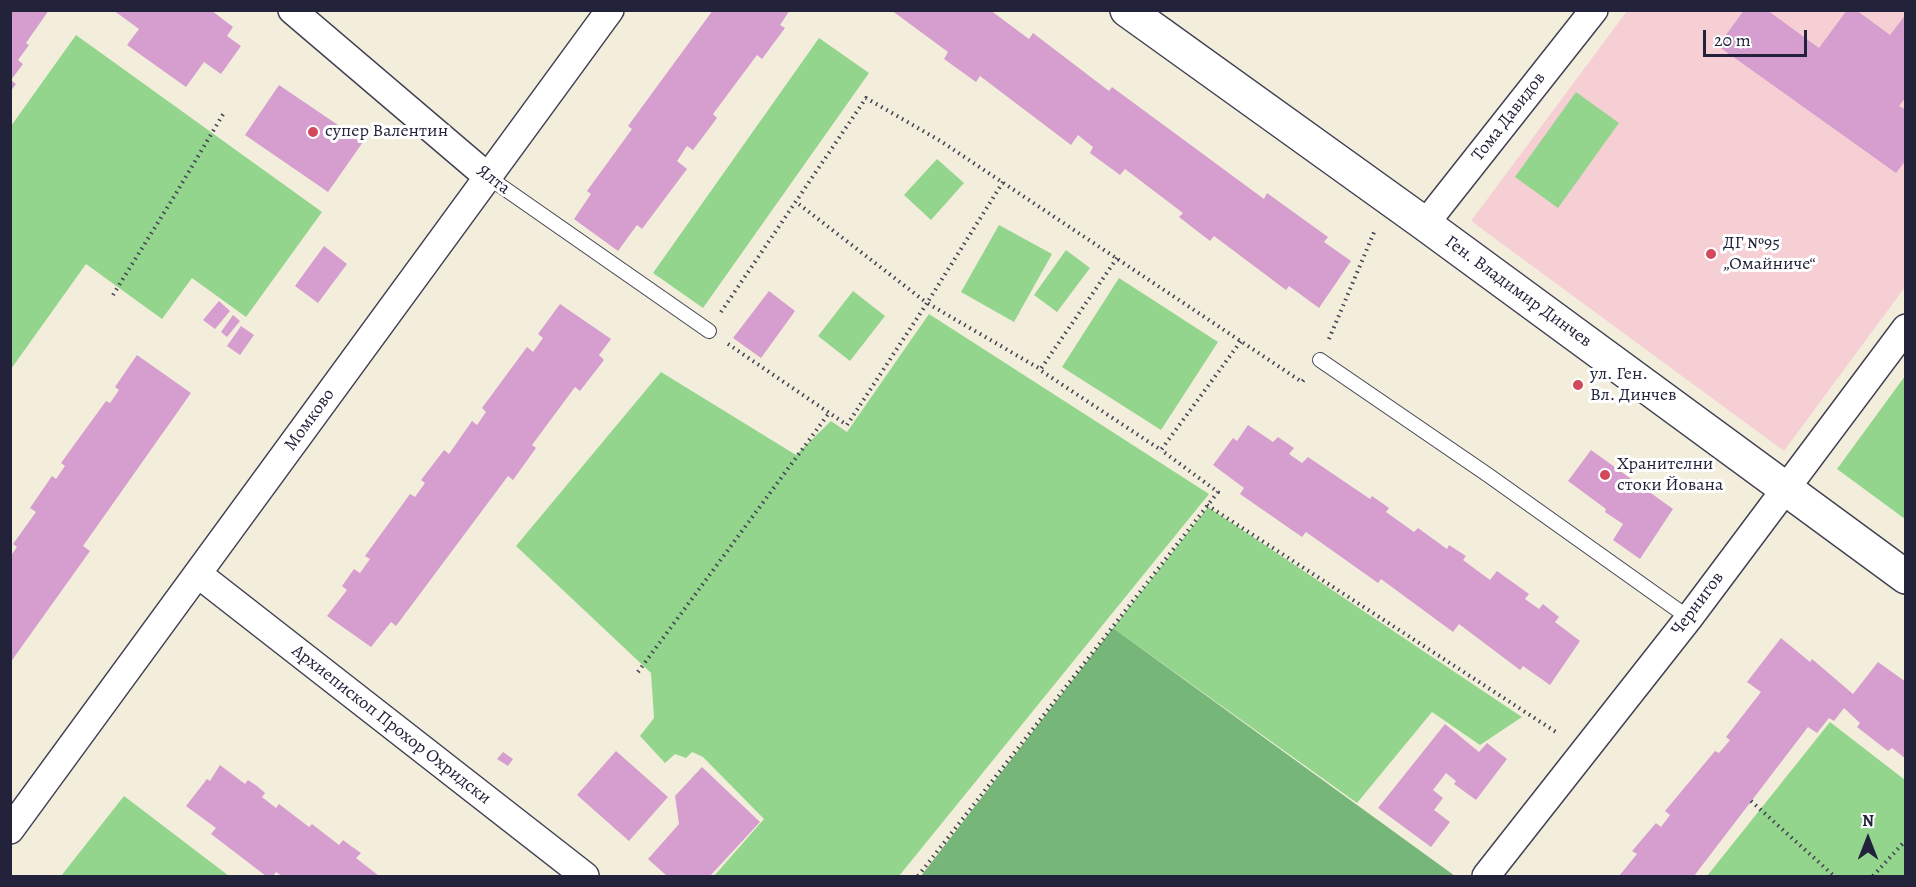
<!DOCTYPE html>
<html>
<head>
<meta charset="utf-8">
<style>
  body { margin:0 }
  #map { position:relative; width:1916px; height:887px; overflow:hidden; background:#f3eedb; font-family:Alegreya,serif }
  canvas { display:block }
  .frame { position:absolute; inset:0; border:12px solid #22223b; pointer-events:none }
  .north { position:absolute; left:1838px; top:809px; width:60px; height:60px; -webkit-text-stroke:4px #fff; paint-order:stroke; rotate:0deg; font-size:16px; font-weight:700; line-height:24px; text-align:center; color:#22223b }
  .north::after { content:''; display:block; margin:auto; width:21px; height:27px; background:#22223b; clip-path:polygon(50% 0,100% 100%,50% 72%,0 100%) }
  .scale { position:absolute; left:1703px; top:30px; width:104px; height:27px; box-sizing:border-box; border:3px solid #22223b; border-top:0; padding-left:8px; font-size:18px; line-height:21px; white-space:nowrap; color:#22223b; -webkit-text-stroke:4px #fff; paint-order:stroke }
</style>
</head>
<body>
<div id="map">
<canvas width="1916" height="887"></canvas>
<div class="frame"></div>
<div class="north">N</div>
<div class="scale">20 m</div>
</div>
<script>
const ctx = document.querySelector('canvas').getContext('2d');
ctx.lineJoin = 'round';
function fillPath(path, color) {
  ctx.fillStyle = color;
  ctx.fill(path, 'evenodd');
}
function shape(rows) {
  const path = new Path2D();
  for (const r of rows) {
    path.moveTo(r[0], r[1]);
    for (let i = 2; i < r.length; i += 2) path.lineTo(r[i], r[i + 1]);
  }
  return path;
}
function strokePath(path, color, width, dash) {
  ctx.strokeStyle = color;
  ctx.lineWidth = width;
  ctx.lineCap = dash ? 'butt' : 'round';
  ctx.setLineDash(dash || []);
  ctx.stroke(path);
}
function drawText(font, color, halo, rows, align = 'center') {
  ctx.font = font + ' Alegreya,serif';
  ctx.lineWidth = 6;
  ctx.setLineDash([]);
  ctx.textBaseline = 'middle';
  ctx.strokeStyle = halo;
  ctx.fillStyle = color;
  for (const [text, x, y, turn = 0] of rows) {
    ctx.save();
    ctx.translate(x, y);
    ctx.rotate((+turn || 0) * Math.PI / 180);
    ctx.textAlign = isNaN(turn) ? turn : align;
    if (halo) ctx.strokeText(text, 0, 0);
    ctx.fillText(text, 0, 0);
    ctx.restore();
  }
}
fillPath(shape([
  [1627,11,1905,11,1905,287,1784,451,1471,221]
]), '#f6cfd5');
fillPath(shape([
  [76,35,322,212,246,317,192,278,162,319,86,264,11,369,11,126],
  [819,38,869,73,703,308,653,273],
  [1576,92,1619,123,1558,208,1515,177],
  [937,159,964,183,931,220,904,195],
  [999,225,1052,254,1014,322,961,292],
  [1066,250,1090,268,1057,312,1034,295],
  [1119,278,1218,342,1161,430,1062,367],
  [853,291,885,316,850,361,818,336],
  [929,314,1209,494,899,876,714,876,764,819,703,757,692,752,686,758,675,754,665,763,640,736,654,718,651,673,516,546,661,372,796,455,831,421,847,432],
  [1905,376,1905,519,1837,469],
  [1208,507,1522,717,1480,745,1432,712,1357,803,1113,628],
  [1830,722,1905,780,1905,876,1707,876],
  [124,796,229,876,61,876]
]), '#93d58d');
fillPath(shape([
  [1113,628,1455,876,921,876]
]), '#76b678');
fillPath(shape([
  [10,10,49,10,26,43,29,45,18,60,23,64,11,80,16,84,10,92],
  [113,10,211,10,233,27,227,36,241,46,221,74,204,62,186,87,127,45,139,29],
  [713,10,790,10,780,25,785,28,762,59,757,55,713,114,717,118,693,150,687,146,677,161,687,169,642,229,637,225,618,251,574,219,591,194,587,191,632,129,628,126],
  [891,10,990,10,1029,39,1033,33,1109,91,1112,87,1264,199,1267,193,1328,237,1324,242,1351,261,1319,308,1289,286,1286,290,1214,236,1210,241,1179,217,1183,213,1125,169,1120,175,1090,153,1093,147,1078,135,1071,145,980,76,976,82,944,59,948,52],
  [1744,10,1767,10,1819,48,1847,10,1856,10,1890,35,1906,14,1906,97,1899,106,1906,110,1906,160,1896,173,1718,46],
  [279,85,363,142,328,192,245,135],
  [324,246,347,264,318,303,295,286],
  [769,291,795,311,761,358,733,338],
  [219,301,230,311,215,329,203,320],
  [560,304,611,339,599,355,604,360,580,391,575,387,532,445,536,448,513,480,508,476,396,626,391,622,371,647,327,616,347,590,342,586,354,569,360,573,370,559,365,556,410,494,415,497,425,483,421,480,444,450,449,454,472,421,477,425,486,412,482,408,527,347,533,352,543,338,538,334],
  [233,315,240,321,227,337,221,332],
  [241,326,254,335,240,355,227,346],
  [137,355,191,393,83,546,90,551,10,663,10,557,17,547,13,544,36,512,30,508,52,476,56,479,65,466,61,463,106,401,110,403,119,390,115,387],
  [1248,425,1273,442,1278,437,1294,448,1289,454,1302,463,1308,457,1370,499,1372,496,1389,508,1386,512,1414,532,1418,528,1447,549,1449,545,1466,556,1463,560,1490,580,1497,571,1529,594,1525,599,1539,609,1543,604,1559,617,1555,622,1580,641,1550,685,1523,666,1520,670,1459,624,1453,632,1381,579,1378,583,1306,532,1302,537,1240,494,1244,488,1213,465,1233,438,1237,441],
  [1591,450,1673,509,1640,559,1613,540,1623,524,1605,512,1606,509,1568,481],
  [1781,638,1810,662,1812,659,1853,694,1878,662,1906,682,1906,759,1892,748,1888,751,1857,727,1860,723,1844,708,1834,721,1829,718,1817,733,1808,727,1694,876,1619,876,1637,854,1632,851,1656,823,1661,827,1670,815,1665,811,1715,751,1719,753,1730,740,1726,737,1761,692,1747,682],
  [1445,724,1479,752,1487,743,1507,759,1476,800,1454,784,1456,781,1446,773,1433,790,1443,798,1434,810,1450,822,1431,847,1378,808],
  [616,751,668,797,629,841,577,795],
  [503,752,513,759,508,766,497,759],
  [220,765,245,784,248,780,257,786,265,793,262,797,276,808,279,804,309,827,312,824,339,845,343,840,351,846,361,853,356,858,379,876,282,876,276,872,273,876,266,876,211,834,216,828,186,806,207,779,210,781],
  [702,767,760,822,710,876,667,876,648,859,679,824,675,796]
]), '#d69dcf');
const lane = shape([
  [488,177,709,331],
  [1320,360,1488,475,1689,618]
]);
const street = shape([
  [292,10,488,177],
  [1425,224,1594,10],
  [198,574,585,876],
  [10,830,610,10],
  [1486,876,1689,618,1906,328]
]);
const secondary = shape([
  [1127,10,1425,224,1906,577]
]);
strokePath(lane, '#414153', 16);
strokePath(street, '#414153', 30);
strokePath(secondary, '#414153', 36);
strokePath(shape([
  [1003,182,927,303,1042,370],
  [1117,258,1040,370,1161,450,1241,341],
  [113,295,175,195,225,111],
  [721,312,866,98,942,142,1302,382,1305,378],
  [1329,339,1375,230],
  [728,344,847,425,927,303,796,202],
  [1207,505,1559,734],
  [638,672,829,413],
  [1751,801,1834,876],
  [918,876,1218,492,1161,450],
  [1873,876,1906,840]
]), '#414153', 4, [1.5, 4.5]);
strokePath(lane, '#fff', 14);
strokePath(street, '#fff', 27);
strokePath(secondary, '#fff', 33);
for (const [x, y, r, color] of [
  [313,132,6,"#d1495b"],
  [1711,254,6,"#d1495b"],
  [1578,385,6,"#d1495b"],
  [1605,475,6,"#d1495b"]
]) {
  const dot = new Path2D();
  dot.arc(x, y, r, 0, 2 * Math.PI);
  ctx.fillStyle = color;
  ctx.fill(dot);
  strokePath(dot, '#fff', 2);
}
drawText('18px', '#22223b', '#fff', [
  ["Тома Давидов",1509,117,-52],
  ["Ялта",493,180,37],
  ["Ген. Владимир Динчев",1518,292,36],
  ["Момково",310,420,-54],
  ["Чернигов",1698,604,-53],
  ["Архиепископ Прохор Охридски",391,725,38]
]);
drawText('18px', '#22223b', '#fff', [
  ["супер Валентин",325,132],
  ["ДГ №95",1723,244],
  ["„Омайниче“",1723,265],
  ["ул. Ген.",1590,375],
  ["Вл. Динчев",1590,396],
  ["Хранителни",1617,465],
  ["стоки Йована",1617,486]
], 'left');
</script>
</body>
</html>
